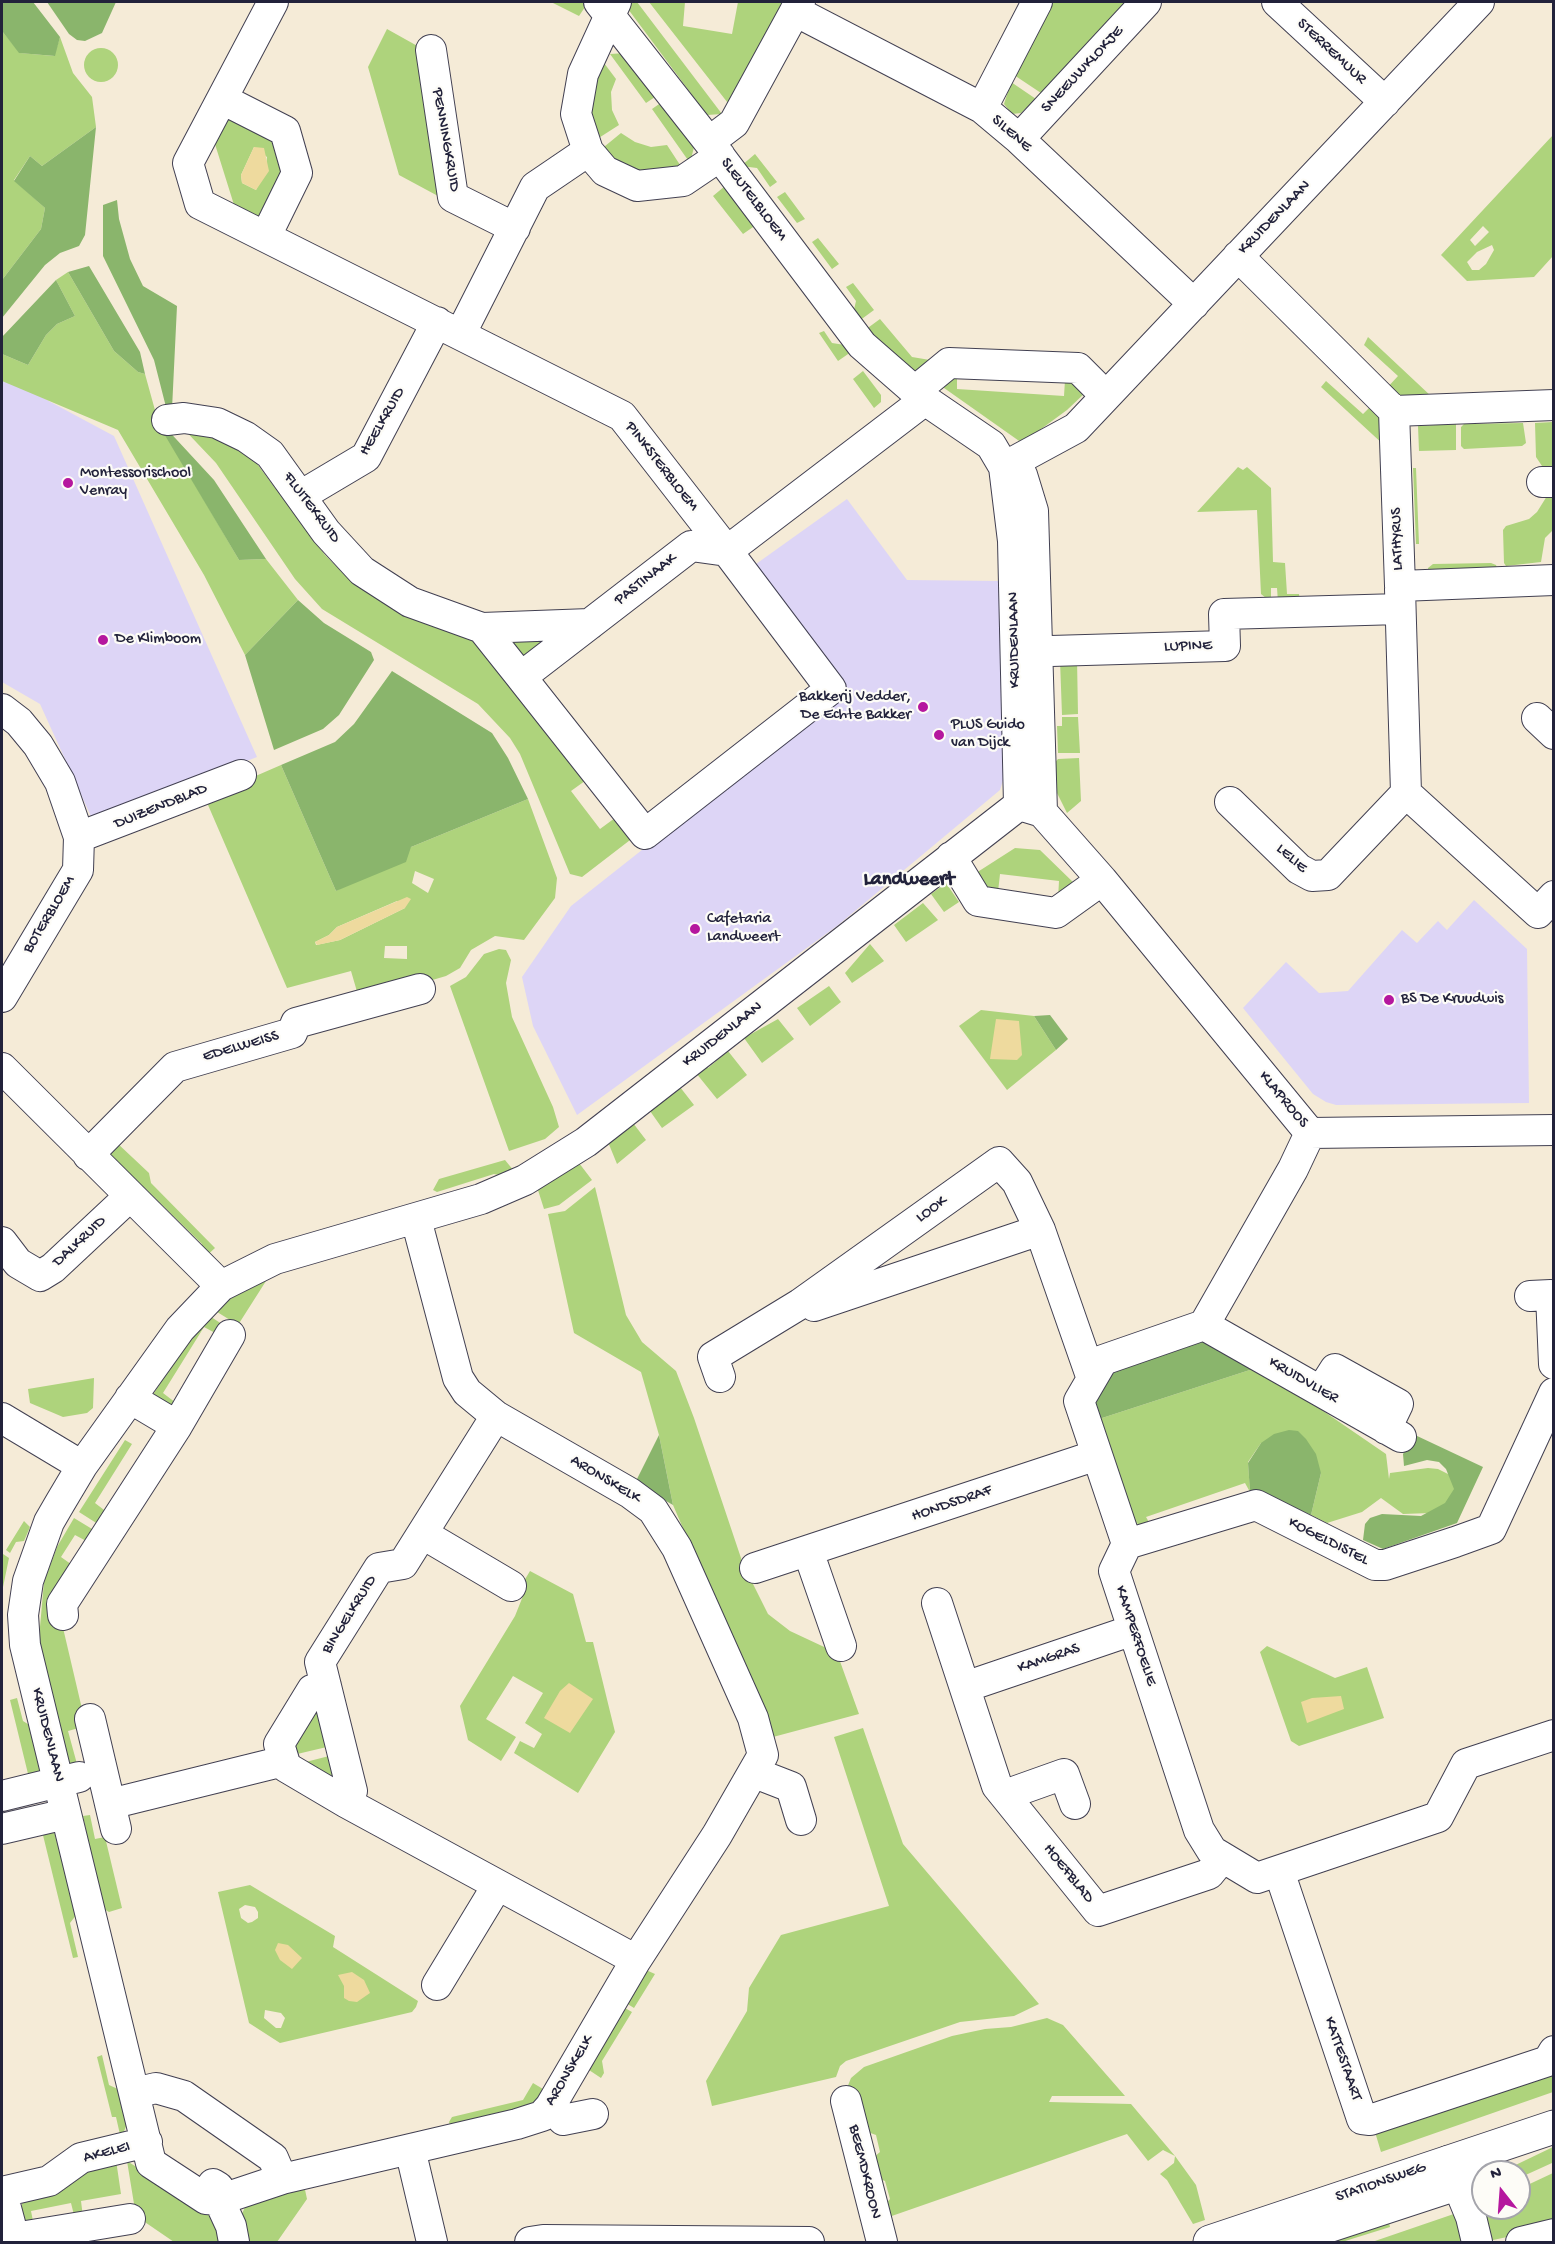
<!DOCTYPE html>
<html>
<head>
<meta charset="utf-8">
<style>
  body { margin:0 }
  #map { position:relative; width:1555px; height:2244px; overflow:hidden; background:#f5ebd7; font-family:"Gochi Hand",sans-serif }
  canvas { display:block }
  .frame { position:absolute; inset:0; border:3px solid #22223b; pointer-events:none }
  .north { position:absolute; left:1471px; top:2160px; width:60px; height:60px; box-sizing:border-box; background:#fdfcf7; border:2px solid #a5a5ac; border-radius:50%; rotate:343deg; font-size:16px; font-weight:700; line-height:24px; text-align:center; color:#22223b }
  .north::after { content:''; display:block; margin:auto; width:21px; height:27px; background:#b5179e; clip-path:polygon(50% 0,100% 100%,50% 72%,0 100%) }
</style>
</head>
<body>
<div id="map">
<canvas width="1555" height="2244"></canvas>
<div class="frame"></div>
<div class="north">N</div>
</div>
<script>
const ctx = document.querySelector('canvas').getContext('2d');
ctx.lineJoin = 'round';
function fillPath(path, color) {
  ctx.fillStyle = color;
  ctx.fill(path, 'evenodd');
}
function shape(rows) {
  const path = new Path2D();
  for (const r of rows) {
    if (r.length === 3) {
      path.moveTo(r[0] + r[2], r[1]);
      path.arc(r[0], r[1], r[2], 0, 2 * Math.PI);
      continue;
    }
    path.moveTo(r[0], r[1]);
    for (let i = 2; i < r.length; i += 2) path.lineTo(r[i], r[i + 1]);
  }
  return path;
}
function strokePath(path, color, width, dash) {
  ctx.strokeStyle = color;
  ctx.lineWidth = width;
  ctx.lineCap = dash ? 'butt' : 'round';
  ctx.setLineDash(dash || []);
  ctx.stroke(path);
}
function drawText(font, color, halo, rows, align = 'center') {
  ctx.font = font + ' "Gochi Hand",sans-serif';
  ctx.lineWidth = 4.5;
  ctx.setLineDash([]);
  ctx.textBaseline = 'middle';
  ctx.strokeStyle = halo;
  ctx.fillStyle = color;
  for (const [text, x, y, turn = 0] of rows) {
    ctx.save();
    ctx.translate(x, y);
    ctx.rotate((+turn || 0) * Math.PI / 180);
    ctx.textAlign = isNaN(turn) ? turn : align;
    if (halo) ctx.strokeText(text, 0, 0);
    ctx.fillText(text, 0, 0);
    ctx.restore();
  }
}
fillPath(shape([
  [2,376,114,436,257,757,93,821,40,704,2,682],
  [847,499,907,580,1001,581,1008,765,1000,790,837,926,577,1115,533,1026,522,977,571,906,842,692,749,569],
  [1474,900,1527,949,1529,1103,1336,1105,1326,1102,1313,1094,1243,1008,1286,962,1319,993,1348,991,1402,930,1417,943,1438,921,1447,930]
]), '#ddd5f6');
fillPath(shape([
  [551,2,583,2,587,4,579,16],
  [629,2,637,2,722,114,707,115,628,9],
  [649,2,685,2,683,26,732,34,738,2,793,2,731,107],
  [1052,2,1127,2,1041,93,1014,75],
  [387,29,421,48,438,196,399,175,368,67],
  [2,31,20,53,54,56,60,37,73,73,92,97,96,127,42,166,30,156,14,180,45,208,41,229,2,280],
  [101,65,17],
  [626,53,658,95,646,103,610,54],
  [601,59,616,79,611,92,612,110,619,125,594,141,589,135,589,84],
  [1011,82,1036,99,1021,113,1012,114,1004,104],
  [662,102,694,147,690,163,652,109],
  [228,113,278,138,289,173,263,222,235,208,214,141],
  [254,147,267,157,266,167,256,190,242,183,241,175],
  [621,133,635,142,651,147,667,145,684,171,643,176,599,151],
  [1553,135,1553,256,1534,277,1467,281,1441,255],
  [1483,226,1489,232,1475,246,1470,240],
  [1492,245,1494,250,1486,264,1479,270,1472,270,1467,262,1477,252],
  [755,154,777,182,770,187,757,168,741,166],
  [725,186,756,225,743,234,713,196],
  [785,192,805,219,797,223,777,197],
  [818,238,839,264,832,269,812,242],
  [68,272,114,351,138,372,145,374,158,421,239,560,266,559,298,600,245,655,204,575,118,430,2,381,2,354,28,365,46,335,57,324,75,316,56,280],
  [853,283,874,310,859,321,853,314,856,301,846,287],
  [880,319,912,357,930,360,914,375,865,330],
  [824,331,832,343,845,345,851,352,838,361,819,333],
  [1368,337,1432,397,1405,398,1386,389,1398,376,1364,345],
  [863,371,881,395,881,402,874,408,853,379],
  [957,374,957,389,1064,396,1065,380,1070,378,1086,392,1067,410,1022,443,937,383],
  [1326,381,1363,414,1375,402,1378,405,1385,446,1321,387],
  [1553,422,1553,469,1544,469,1536,457,1535,423],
  [178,423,226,441,255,461,325,555,353,583,413,618,473,632,589,778,571,791,600,829,619,815,634,837,582,877,570,874,520,754,510,738,478,704,322,609,295,579,216,463],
  [1523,423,1526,443,1522,446,1464,449,1461,446,1461,427,1464,424],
  [1456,424,1456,450,1419,451,1418,426],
  [1238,467,1243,470,1247,467,1271,488,1273,562,1285,563,1287,594,1299,594,1300,601,1278,602,1277,588,1271,588,1271,602,1261,594,1257,510,1197,512],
  [1413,468,1416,468,1419,544,1416,544],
  [1553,492,1553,530,1545,538,1541,562,1506,566,1504,563,1503,530,1506,526,1529,519,1537,512,1547,496],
  [1491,563,1496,565,1498,570,1428,575,1428,568,1433,564],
  [504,636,546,638,543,646,523,662],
  [1077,659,1078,714,1062,715,1060,660],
  [1062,717,1078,717,1080,753,1058,753,1057,726,1062,726],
  [1079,758,1081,801,1067,813,1055,789,1052,766,1058,759],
  [281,765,336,891,411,847,528,799,557,878,555,898,524,940,495,936,471,950,460,968,446,976,364,1000,358,995,351,971,287,988,205,798],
  [415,871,434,879,428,893,412,883],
  [397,901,405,908,340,940,316,945,315,942,329,935,337,927],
  [385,946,407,946,407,959,384,958],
  [1015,848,1040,850,1076,885,1058,899,1059,881,1000,874,998,892,990,891,976,873],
  [946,883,959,902,944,912,931,894],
  [923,903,938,920,906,942,894,925],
  [870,944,884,961,852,983,845,973],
  [499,949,506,950,511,960,506,983,512,1017,553,1107,559,1127,545,1139,509,1151,450,986,466,977,484,954],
  [829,986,841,1002,810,1026,797,1008],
  [981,1010,1034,1016,1056,1050,1007,1090,959,1026],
  [778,1019,794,1039,762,1063,744,1038],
  [728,1051,747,1075,717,1099,696,1073,705,1066,708,1068],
  [680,1087,694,1105,662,1128,650,1111],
  [633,1123,646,1140,617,1164,608,1142],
  [116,1142,149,1173,151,1183,215,1248,203,1259,202,1244,123,1167,113,1167,109,1156],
  [505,1160,514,1171,503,1176,494,1174,437,1192,433,1190,439,1179],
  [579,1163,592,1180,559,1205,544,1209,537,1187],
  [595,1187,626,1315,642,1342,676,1371,694,1418,743,1564,768,1614,790,1631,837,1653,859,1714,773,1737,673,1505,659,1435,641,1372,574,1333,548,1214,565,1211],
  [265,1277,266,1281,238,1325,214,1310,235,1293],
  [208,1315,225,1326,219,1335,204,1327,163,1393,176,1403,173,1408,149,1401,187,1341],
  [1259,1367,1386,1454,1389,1479,1390,1473,1428,1468,1438,1469,1458,1479,1453,1500,1431,1513,1403,1514,1381,1498,1362,1512,1327,1523,1311,1515,1321,1473,1261,1443,1248,1462,1250,1492,1245,1483,1146,1517,1150,1524,1139,1525,1132,1519,1099,1419],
  [94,1378,93,1408,87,1413,63,1417,30,1403,28,1389],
  [125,1440,132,1444,95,1503,108,1513,101,1526,79,1512],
  [74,1518,97,1532,90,1543,75,1535,61,1557,75,1567,56,1598,86,1726,68,1731,77,1764,95,1760,73,1774,51,1698,39,1638,44,1582,57,1547],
  [24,1521,30,1527,24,1541,16,1542,10,1553,6,1550],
  [3,1554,9,1558,2,1592,2,1557],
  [530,1571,573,1594,586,1642,593,1642,615,1732,578,1793,514,1753,520,1741,534,1748,542,1734,525,1723,543,1693,513,1676,486,1719,516,1737,501,1761,468,1740,460,1706,515,1616,523,1596,521,1586],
  [1267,1646,1335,1678,1367,1667,1384,1718,1299,1746,1291,1741,1260,1652],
  [318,1695,331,1746,293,1755,289,1740],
  [17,1698,23,1721,31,1726,40,1774,30,1782,10,1700],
  [863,1728,903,1844,1039,2004,1014,2016,960,2022,846,2061,840,2066,836,2077,712,2106,706,2081,747,2011,749,1988,781,1935,889,1906,834,1737],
  [333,1755,341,1788,294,1765],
  [90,1815,95,1839,105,1837,122,1908,109,1912,102,1908,83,1816],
  [52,1824,77,1914,70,1923,78,1957,73,1958,41,1827],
  [250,1885,335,1936,333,1947,418,2001,416,2007,412,2012,280,2043,249,2023,218,1892],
  [245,1905,255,1907,258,1912,258,1918,252,1922,248,1923,241,1918,239,1909],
  [265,2010,281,2013,285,2018,281,2028,276,2028,264,2018],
  [646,1970,655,1974,634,2008,626,2003],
  [623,2007,632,2012,602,2061,604,2073,601,2078,586,2068],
  [1047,2018,1063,2025,1125,2096,1052,2096,1049,2102,1131,2104,1175,2156,1196,2185,1205,2220,1193,2224,1167,2180,1160,2174,1174,2163,1175,2156,1163,2150,1148,2161,1127,2134,886,2218,883,2207,890,2199,885,2181,877,2178,873,2158,880,2152,876,2135,865,2131,847,2088,851,2078,864,2067,952,2036,985,2029,1011,2027],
  [102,2055,109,2085,120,2090,127,2124,121,2139,116,2117,112,2117,97,2057],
  [1553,2071,1553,2092,1381,2152,1375,2132],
  [533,2083,548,2092,536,2107,452,2132,449,2122,452,2117,523,2100],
  [1553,2147,1552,2163,1519,2178,1519,2172,1501,2172],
  [116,2160,121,2194,81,2201,83,2217,75,2219,71,2203,31,2211,34,2226,22,2221,22,2199,70,2176],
  [127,2161,206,2211,213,2219,222,2242,174,2242,136,2216],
  [1553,2173,1553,2227,1484,2242,1372,2242,1483,2204,1483,2208,1519,2208,1519,2189],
  [304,2185,307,2199,277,2242,246,2242,241,2216,245,2207],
  [1389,2223,1390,2227,1342,2242,1316,2242]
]), '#aed37c');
fillPath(shape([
  [2,2,33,2,60,37,55,56,19,53,2,31],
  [47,2,116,2,102,33,85,41,77,40,69,34],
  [96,127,85,235,79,246,60,253,45,265,2,318,2,280,41,229,45,208,14,181,30,156,42,166],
  [117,200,119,219,130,259,143,286,177,306,172,409,166,407,154,360,103,256,103,205],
  [89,266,140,352,145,374,138,372,114,351,68,272],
  [56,280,75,316,57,324,46,335,28,365,2,354,2,337],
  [164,426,214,480,266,559,239,560,163,432],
  [298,600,324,623,371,652,374,660,339,715,323,729,274,750,245,655],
  [392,671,492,733,508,758,528,799,411,847,406,862,336,891,281,765,335,742,354,724],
  [1050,1015,1068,1039,1056,1050,1034,1016],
  [1203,1338,1259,1367,1099,1419,1095,1398,1103,1381,1117,1370],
  [1289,1430,1298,1431,1306,1439,1316,1454,1321,1473,1311,1515,1276,1499,1250,1492,1248,1463,1261,1443,1274,1434],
  [659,1435,673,1505,635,1483],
  [1415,1435,1483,1467,1457,1523,1383,1549,1363,1540,1365,1524,1370,1518,1382,1514,1421,1516,1445,1503,1454,1489,1446,1469,1439,1462,1427,1460,1404,1466,1403,1454]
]), '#8ab56c');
fillPath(shape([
  [254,147,264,148,269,171,256,190,242,183,241,175],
  [407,897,411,899,405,908,340,940,317,945,315,942,329,935,337,927],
  [996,1019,1019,1021,1022,1055,1017,1060,990,1059],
  [569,1683,593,1699,570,1733,544,1718,560,1691],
  [1341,1696,1344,1709,1307,1723,1301,1702,1312,1698],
  [278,1943,288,1945,302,1958,292,1969,280,1960,275,1950],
  [352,1972,364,1980,370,1993,357,2002,349,2001,344,1998,344,1986,338,1975]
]), '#eeda9e');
const minor = shape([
  [273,2,188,163,200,204,622,416,727,551,925,400],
  [599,2,709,142,862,345,925,400,991,445,1004,467,1013,541,1019,805],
  [616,2,583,74,576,114,588,151,605,171,637,186,683,181,720,156],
  [1277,2,1385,102],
  [795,11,982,108,1019,139,1194,304],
  [431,50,453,197,515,228],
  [222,99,285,131,297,173,266,236],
  [982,108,1037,2],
  [1019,139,1146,2],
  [709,142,734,123,800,2],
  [1238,256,1394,411],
  [461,333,535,187,588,151],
  [915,391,949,363,1078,368,1106,396],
  [1554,405,1394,411,1400,586,1554,580],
  [167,420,184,418,217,423,246,437,270,454,326,532,362,571,410,602,482,628,590,624],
  [1004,467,1076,428,1479,2],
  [1007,469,1022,475,1033,511,1042,812],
  [1542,482,1554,482],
  [302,495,366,457,437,322],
  [691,546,727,551,831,689,645,834,521,677,691,546],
  [1400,589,1406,793,1538,913,1554,896],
  [482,628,521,677],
  [1016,652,1225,646,1224,614,1400,609],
  [2,709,19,722,38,745,60,782,79,837,78,870,2,997],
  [1537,718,1554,734],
  [1230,802,1299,869,1312,876,1328,875,1406,793],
  [1019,805,1042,812,1102,880,1310,1133,1554,1130],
  [79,837,241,775],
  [951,857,978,901,1056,913,1102,880],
  [2,1068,221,1286],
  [1310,1133,1293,1169,1204,1325,1103,1360,1079,1401,1127,1544,1114,1571,1199,1830,1212,1851,1257,1878,1438,1817,1466,1764,1554,1735],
  [88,1155,175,1067,292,1033,296,1023,420,989],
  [416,1219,458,1378,467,1392,496,1416,630,1493,653,1510,677,1548,753,1718,763,1755,717,1835,636,1960,550,2107,542,2116,517,2124,282,2179,219,2200,206,2199,151,2163,25,1645,23,1615,28,1581,49,1522,60,1503,82,1466,180,1329,221,1286,275,1259,481,1199,525,1180,586,1142,1019,805],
  [2,1242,18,1263,40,1276,53,1268,130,1196],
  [1530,1296,1551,1295,1554,1364],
  [814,1306,1040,1230],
  [1204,1325,1401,1437],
  [720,1377,713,1357,800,1304,999,1162,1017,1182,1040,1230,1091,1376],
  [1321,1391,1335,1369,1398,1404,1386,1429],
  [130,1398,177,1426],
  [496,1416,403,1564,379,1568,320,1662,352,1791,347,1803,636,1960],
  [2,1418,82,1466],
  [423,1534,511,1586],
  [1127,1544,1256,1505,1375,1565,1385,1565,1455,1542,1491,1529,1554,1393],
  [808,1551,841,1646],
  [755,1568,1097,1455],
  [937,1603,997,1786,1098,1911,1209,1874,1222,1858],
  [63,1615,62,1604,177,1426,230,1335],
  [326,1686,312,1690,279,1744,286,1767,347,1803],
  [965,1687,1133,1630],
  [90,1719,116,1829],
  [755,1773,791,1787,801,1820],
  [1005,1795,1064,1774,1075,1804],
  [2,1796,79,1777],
  [110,1804,284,1761],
  [2,1829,66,1814],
  [1279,1871,1362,2119,1370,2120,1548,2061,1554,2051],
  [437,1985,497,1886],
  [134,2093,156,2088,184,2096,273,2158,282,2179],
  [846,2101,882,2242],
  [550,2107,563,2120,593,2114],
  [410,2149,432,2242],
  [1448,2161,1471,2217,1477,2242],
  [213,2184,218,2187,219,2200,231,2226,234,2242],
  [2,2192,49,2181,81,2158,147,2142],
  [2,2193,14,2238,130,2219],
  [530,2242,543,2240,809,2242],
  [1521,2242,1554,2234]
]);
const major = shape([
  [1210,2242,1554,2127],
  [1279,2242,1483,2175]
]);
strokePath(minor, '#424052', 32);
strokePath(major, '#424052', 35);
strokePath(minor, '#fff', 30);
strokePath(major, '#fff', 33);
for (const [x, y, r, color] of [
  [68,483,6,"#b5179e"],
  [103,640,6,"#b5179e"],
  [923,707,6,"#b5179e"],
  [939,735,6,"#b5179e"],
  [695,929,6,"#b5179e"],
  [1389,1000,6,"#b5179e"]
]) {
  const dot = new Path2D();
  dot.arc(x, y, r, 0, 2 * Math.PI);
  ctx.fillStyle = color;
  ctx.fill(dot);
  strokePath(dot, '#fdfcf7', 2);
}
drawText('16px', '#22223b', '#fdfcf7', [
  ["STERREMUUR",1331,52,43],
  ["SNEEUWKLOKJE",1083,70,-47],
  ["SILENE",1011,134,41],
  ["PENNINGKRUID",445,140,80],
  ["SLEUTELBLOEM",753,200,53],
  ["KRUIDENLAAN",1275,218,-46],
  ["HEELKRUID",383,422,-60],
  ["PINKSTERBLOEM",661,467,52],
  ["FLUITEKRUID",311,508,53],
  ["LATHYRUS",1398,539,-92],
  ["PASTINAAK",646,580,-38],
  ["KRUIDENLAAN",1015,640,-91],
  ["LUPINE",1188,647,-2],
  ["DUIZENDBLAD",161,807,-22],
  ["LELIE",1291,859,41],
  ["BOTERBLOEM",50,915,-59],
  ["KRUIDENLAAN",723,1035,-38],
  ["EDELWEISS",241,1047,-16],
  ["KLAPROOS",1283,1100,50],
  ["LOOK",932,1210,-36],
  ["DALKRUID",80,1242,-43],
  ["KRUIDVLIER",1303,1381,30],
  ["ARONSKELK",605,1480,31],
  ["HONDSDRAF",952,1504,-19],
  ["KOGELDISTEL",1328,1542,27],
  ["BINGELKRUID",350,1615,-58],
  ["KAMPERFOELIE",1135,1636,72],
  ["KAMGRAS",1049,1659,-19],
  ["KRUIDENLAAN",47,1735,76],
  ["HOEFBLAD",1068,1874,51],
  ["KATTESTAART",1342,2059,71],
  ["ARONSKELK",570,2071,-59],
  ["AKELEI",107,2153,-15],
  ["BEEMDKROON",864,2172,76],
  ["STATIONSWEG",1381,2183,-19]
]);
drawText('16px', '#22223b', '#fdfcf7', [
  ["Montessorischool",80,474],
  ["Venray",80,492],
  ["De Klimboom",115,640],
  ["Bakkerij Vedder,",911,698,"right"],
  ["De Echte Bakker",911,716,"right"],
  ["PLUS Guido",951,726],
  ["van Dijck",951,744],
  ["Cafetaria",707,920],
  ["Landweert",707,938],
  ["BS De Kruudwis",1401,1000]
], 'left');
drawText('bold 20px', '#22223b', '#fdfcf7', [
  ["Landweert",909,881]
]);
</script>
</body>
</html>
